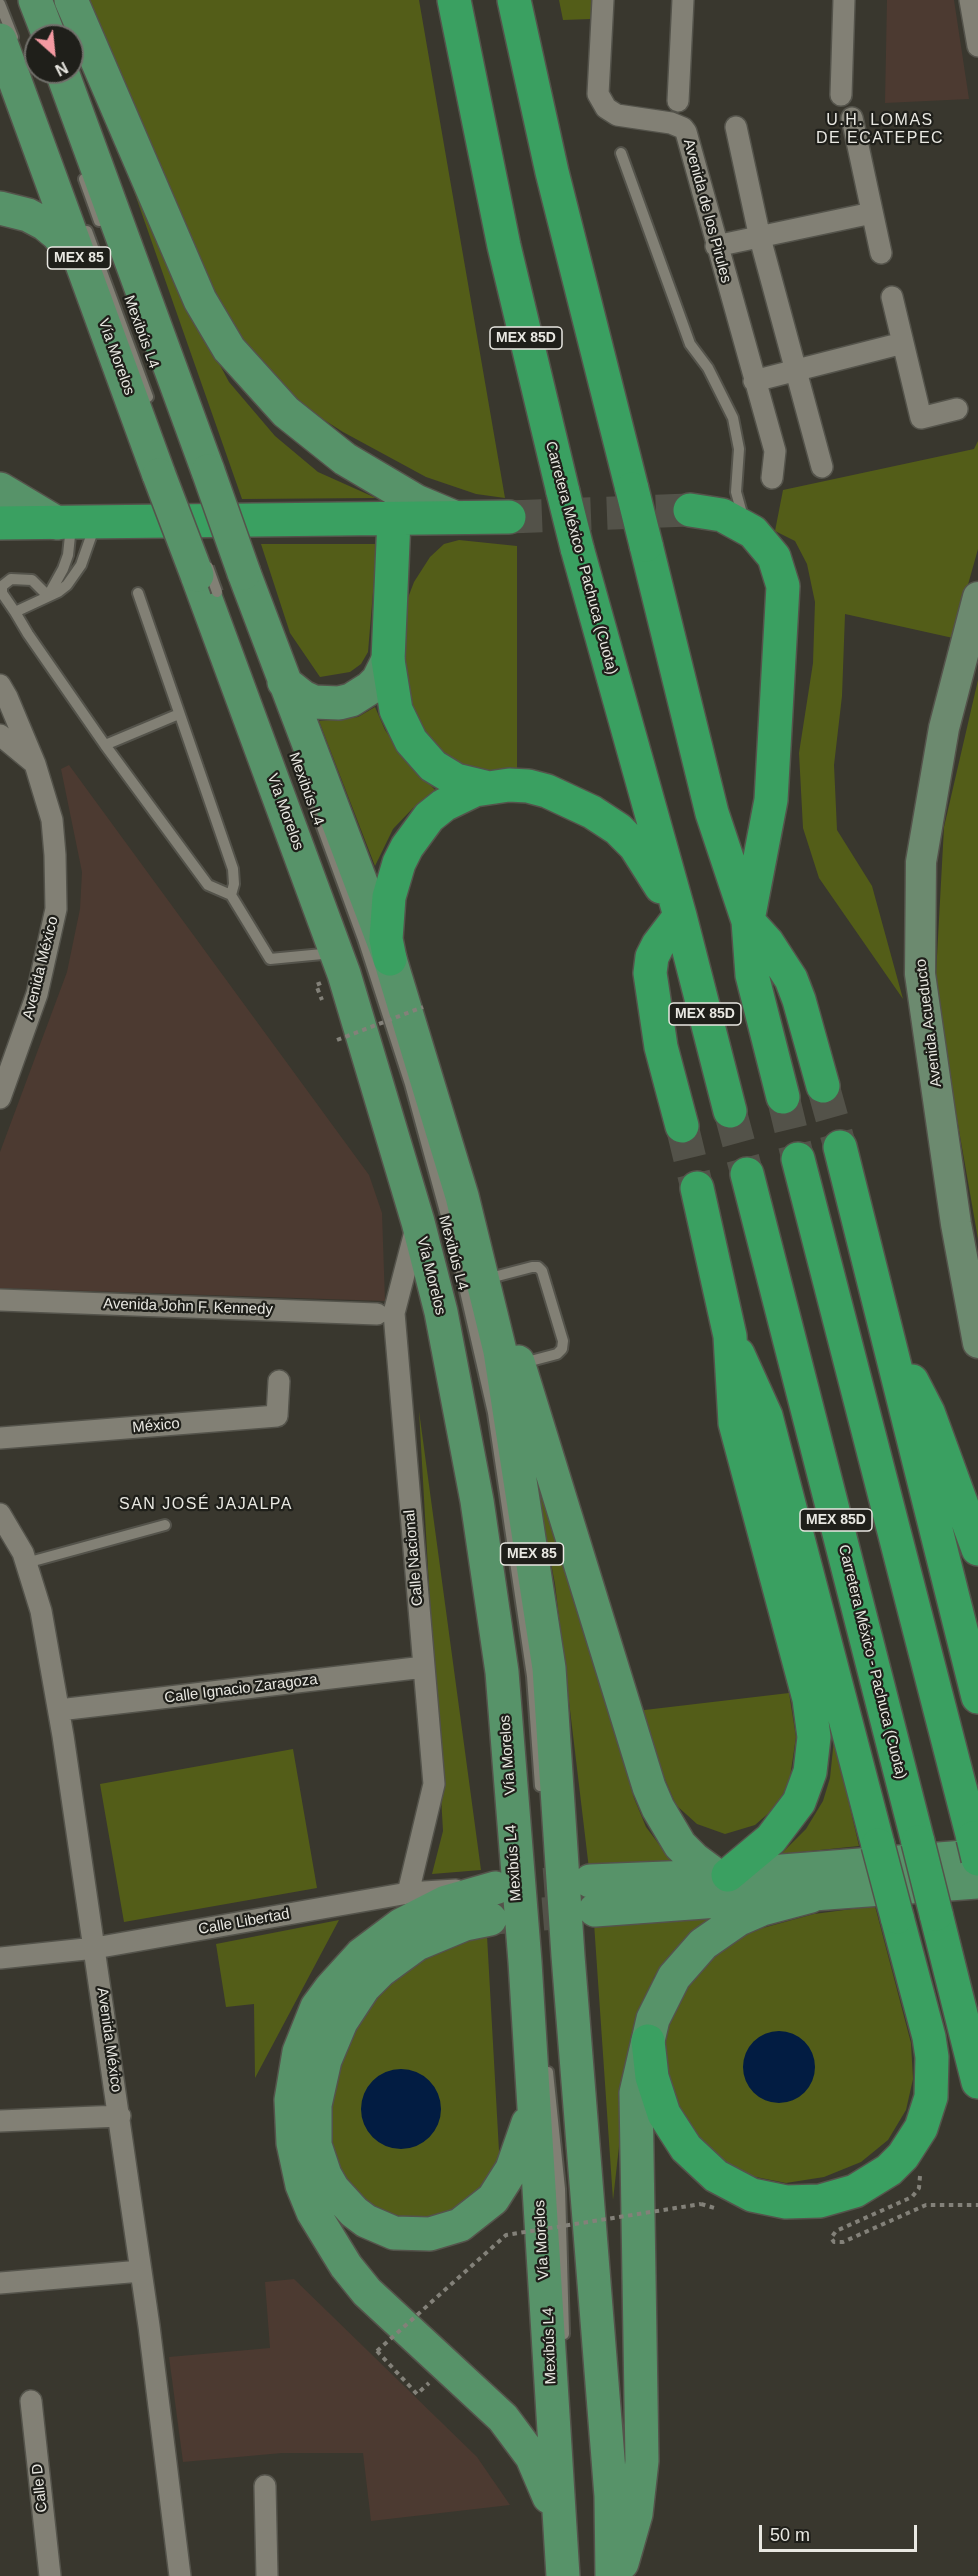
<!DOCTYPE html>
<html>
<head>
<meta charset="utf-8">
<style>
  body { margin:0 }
  #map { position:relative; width:978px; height:2576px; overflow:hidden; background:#39372e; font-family:Helvetica,sans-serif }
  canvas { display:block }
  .north { position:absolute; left:24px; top:24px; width:60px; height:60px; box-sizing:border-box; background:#1f1f1a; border:2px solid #706f6a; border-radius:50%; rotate:153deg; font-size:16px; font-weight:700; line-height:24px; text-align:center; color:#e9e8e2 }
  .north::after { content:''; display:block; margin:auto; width:21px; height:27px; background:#f49aa2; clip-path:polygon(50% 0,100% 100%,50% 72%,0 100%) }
  .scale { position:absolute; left:759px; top:2525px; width:158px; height:27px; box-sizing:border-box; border:3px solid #e9e8e2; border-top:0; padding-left:8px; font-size:18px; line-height:21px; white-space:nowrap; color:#e9e8e2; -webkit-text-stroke:4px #1f1f1a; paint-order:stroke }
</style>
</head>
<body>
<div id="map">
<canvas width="978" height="2576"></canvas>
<div class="north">N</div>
<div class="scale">50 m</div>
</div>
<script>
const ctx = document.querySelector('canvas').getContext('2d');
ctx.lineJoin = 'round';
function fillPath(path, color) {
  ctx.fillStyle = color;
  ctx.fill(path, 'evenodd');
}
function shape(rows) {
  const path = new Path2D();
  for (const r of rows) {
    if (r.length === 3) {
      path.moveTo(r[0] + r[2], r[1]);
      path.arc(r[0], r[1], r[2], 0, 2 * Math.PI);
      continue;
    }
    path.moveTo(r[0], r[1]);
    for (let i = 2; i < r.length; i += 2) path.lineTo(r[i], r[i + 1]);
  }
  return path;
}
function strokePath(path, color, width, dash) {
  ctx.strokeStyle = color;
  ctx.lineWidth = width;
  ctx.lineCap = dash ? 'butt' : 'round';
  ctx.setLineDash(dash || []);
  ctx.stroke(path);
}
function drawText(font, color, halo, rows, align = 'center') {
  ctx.font = font + ' Helvetica,sans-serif';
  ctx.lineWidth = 4.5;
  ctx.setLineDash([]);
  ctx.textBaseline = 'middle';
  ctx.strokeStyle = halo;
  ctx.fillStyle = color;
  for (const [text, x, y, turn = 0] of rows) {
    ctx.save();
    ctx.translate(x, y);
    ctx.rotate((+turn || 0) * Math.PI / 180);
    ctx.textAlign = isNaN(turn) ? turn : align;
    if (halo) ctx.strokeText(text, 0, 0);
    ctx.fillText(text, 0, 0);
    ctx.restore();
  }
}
fillPath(shape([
  [887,0,954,0,969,99,885,103],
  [69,765,369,1175,382,1213,385,1301,0,1288,0,1152,67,972,80,909,82,872,61,769],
  [294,2279,477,2457,510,2505,371,2521,363,2453,282,2453,183,2462,169,2357,270,2348,265,2282]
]), '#4c3a31');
fillPath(shape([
  [89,0,419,0,505,498,476,494,426,477,343,432,293,400,250,349,217,301],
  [559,0,592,0,591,19,563,20],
  [116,140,207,341,229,382,275,436,318,472,376,498,242,499],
  [978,441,978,549,953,638,845,614,842,696,834,765,837,830,872,886,903,999,819,878,803,828,799,753,813,663,815,602,807,564,795,541,775,531,783,490,974,449],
  [459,540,517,546,517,768,475,774,434,749,412,717,398,624,414,582,430,557,444,544],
  [261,544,377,544,368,652,361,664,350,672,320,677,290,633],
  [978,680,978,1239,935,993,944,827],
  [375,707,385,730,407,761,439,794,413,808,393,829,375,866,319,721,358,717],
  [419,1411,481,1870,432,1874,443,1831],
  [523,1417,634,1798,646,1827,661,1847,682,1866,589,1869,555,1584],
  [789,1693,796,1737,790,1777,779,1804,755,1825,725,1834,697,1824,676,1805,636,1711],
  [834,1739,859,1846,781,1854,806,1829,823,1801,830,1778],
  [293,1749,317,1888,124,1922,100,1784],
  [875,1906,911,2043,913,2079,906,2110,888,2140,861,2162,824,2177,786,2183,751,2176,716,2157,687,2128,668,2094,661,2026,682,1987,714,1954,748,1932,814,1914],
  [723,1912,684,1940,654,1977,631,2040,613,2200,594,1923],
  [339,1920,255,2078,254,2004,226,2007,216,1944],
  [487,1936,500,2169,464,2210,431,2221,395,2221,367,2209,343,2182,326,2129,333,2096,349,2039,375,1997,406,1968,443,1948]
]), '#535d18');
fillPath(shape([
  [779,2067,36],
  [401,2109,40]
]), '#021c42');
strokePath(shape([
  [495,1888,590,1881],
  [494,1918,593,1910]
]), '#535249', 33, [33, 16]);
strokePath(shape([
  [509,517,690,510],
  [823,1086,840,1147],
  [783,1097,798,1159],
  [730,1111,747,1174],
  [682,1126,697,1188]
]), '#535249', 33, [33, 16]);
const lane = shape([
  [0,4,13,37],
  [621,153,690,344,708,368,733,418,739,449,736,492,743,517],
  [84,179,99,221],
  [87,231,148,397],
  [95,525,81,565,67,585,58,592,15,612,28,634,105,745,179,714],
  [138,593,233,869,234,884,231,895,270,959,333,953],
  [48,596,63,569,68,555,71,526],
  [15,612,2,593,2,586,11,579,32,580,48,596],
  [105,745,208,885,231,895],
  [310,794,363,939,410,1084,456,1252,493,1413,532,1676,540,1786],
  [486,1279,532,1267,538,1267,542,1271,563,1341,562,1349,557,1354,523,1363],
  [26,1563,165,1525],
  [548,2072,560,2189,564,2334]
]);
const street = shape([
  [603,0,598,94,606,108,617,115,671,123,683,128,686,132,775,451,772,478],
  [970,0,978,46],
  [841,95,844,0],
  [678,101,683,0],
  [852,118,881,253],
  [736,127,760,238,822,467],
  [716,246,872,213],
  [892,297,921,418,957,409],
  [754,381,903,343],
  [0,685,7,697,35,764,52,820,55,855,56,909,37,994,0,1098],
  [0,735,33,762],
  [0,1300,377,1314],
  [0,1438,277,1416,279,1381],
  [0,1514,23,1553,41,1611,63,1736,149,2326,180,2576],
  [59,1710,424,1667],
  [408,1893,434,1784,394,1313,416,1228],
  [0,1958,95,1948,408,1893,456,1890],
  [0,2121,120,2116],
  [0,2283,141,2271],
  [31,2401,50,2576],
  [265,2486,267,2576]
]);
const secondary = shape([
  [978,597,944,728,921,862,920,974,956,1224,978,1343]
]);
const primary = shape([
  [35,0,49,36],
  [71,0,200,300,229,349,286,412,345,459,416,501,454,517],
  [0,40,159,475],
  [62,72,208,471],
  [0,208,28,215,45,224,57,234,75,255],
  [0,489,57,523],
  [244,573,390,959,462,1196,500,1351,549,1668,568,1956,611,2496,612,2576],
  [197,575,344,974,418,1222,441,1312,477,1501,502,1672,525,1962,563,2576],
  [284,682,303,697,314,702,339,703,351,700,370,688,378,680,388,660],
  [518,1362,649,1787,658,1808,680,1845,694,1859,717,1876],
  [590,1881,717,1876,978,1856],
  [495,1888,446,1902,401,1925,361,1955,331,1988,317,2007,299,2052,291,2100,293,2143,302,2185,313,2212,346,2266,367,2292,503,2418,532,2457,549,2497],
  [595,1910,978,1882],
  [490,1919,465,1924,417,1944,380,1971,364,1987,341,2022,325,2060,315,2105,315,2145,325,2175,333,2189,354,2212,366,2221,394,2233,430,2234,460,2225,493,2199,512,2169,528,2123],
  [622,2563,636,2514,642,2461,636,2093,653,2019,674,1977,703,1944,739,1919,762,1909,811,1896]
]);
const highway = shape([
  [454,0,504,246,563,492],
  [514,0,552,172,632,489],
  [690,510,722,515,753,532,774,557,783,586,771,800,748,920],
  [394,519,388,660,396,710,411,741,433,766,456,780,485,787],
  [0,523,509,517],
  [646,545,712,813,748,921,752,975,783,1097],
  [577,548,680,916,730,1111],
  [680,916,658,945,652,957,650,973,661,1047,682,1126],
  [748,921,767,942,791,979,799,1000,823,1086],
  [390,959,386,939,389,897,399,863,407,847,429,817,444,805,475,790,509,785,528,786,547,791,592,812,618,829,635,846,661,887],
  [840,1147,978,1697],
  [798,1159,973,1838],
  [747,1174,918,1842],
  [697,1188,730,1336,735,1423,809,1699,814,1737,810,1772,799,1802,771,1839,728,1875],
  [738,1354,766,1416,878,1845],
  [912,1381,928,1412,978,1549],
  [936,1914,978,2082],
  [648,2041,652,2077,664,2114,686,2148,716,2176,752,2195,786,2202,820,2201,855,2191,889,2170,903,2156,921,2128,931,2097,932,2057,929,2037,897,1917]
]);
strokePath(lane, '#54534b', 14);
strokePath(street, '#54534b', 24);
strokePath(secondary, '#54534b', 33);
strokePath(primary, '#54534b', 36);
strokePath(highway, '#54534b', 36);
strokePath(shape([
  [321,983,316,985,322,1000],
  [920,2176,919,2188,912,2197,836,2231,831,2238,834,2242,843,2242,926,2205,978,2205],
  [701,2204,718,2209],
  [377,2351,417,2394,429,2383]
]), '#838179', 4, [4.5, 4.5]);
strokePath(lane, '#828075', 10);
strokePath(street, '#828075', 21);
strokePath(secondary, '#6c8a6f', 30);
strokePath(primary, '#579369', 33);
strokePath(highway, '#3aa061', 33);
const laneBridge = shape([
  [208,567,217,592]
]);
const primaryBridge = shape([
  [208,471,244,573],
  [159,475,197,575]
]);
const highwayBridge = shape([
  [632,489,646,545],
  [563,492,577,548],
  [973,1838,978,1859],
  [918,1842,936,1914],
  [878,1845,897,1917]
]);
strokePath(laneBridge, '#54534b', 14, []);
strokePath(primaryBridge, '#54534b', 36, []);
strokePath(highwayBridge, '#54534b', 36, []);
strokePath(shape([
  [337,1040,423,1007],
  [377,2351,506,2235,701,2204]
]), '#838179', 4, [4.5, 4.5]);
strokePath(laneBridge, '#828075', 10);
strokePath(primaryBridge, '#579369', 33);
strokePath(highwayBridge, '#3aa061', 33);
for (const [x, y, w] of [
  [79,258,63],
  [526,338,72],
  [705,1014,72],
  [836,1520,72],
  [532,1554,63]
]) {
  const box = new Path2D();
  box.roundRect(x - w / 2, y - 11, w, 22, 4.5);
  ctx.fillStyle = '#1f1f1a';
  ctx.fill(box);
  strokePath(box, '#e9e8e2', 1.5);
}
drawText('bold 14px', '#e9e8e2', null, [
  ["MEX 85",79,258],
  ["MEX 85D",526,338],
  ["MEX 85D",705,1014],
  ["MEX 85D",836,1520],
  ["MEX 85",532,1554]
]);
drawText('15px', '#e9e8e2', '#1f1f1a', [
  ["Avenida de los Pirules",707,211,75],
  ["Mexibús L4",141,332,70],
  ["Vía Morelos",116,357,70],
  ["Carretera México - Pachuca (Cuota)",581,558,75],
  ["Mexibús L4",306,789,70],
  ["Vía Morelos",285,812,70],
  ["Avenida México",41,968,-76],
  ["Avenida Acueducto",929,1023,-97],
  ["Mexibús L4",453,1253,75],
  ["Vía Morelos",431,1276,76],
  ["Avenida John F. Kennedy",188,1307,2],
  ["México",156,1426,-5],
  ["Calle Nacional",414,1558,-95],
  ["Carretera México - Pachuca (Cuota)",872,1662,76],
  ["Calle Ignacio Zaragoza",241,1689,-7],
  ["Vía Morelos",508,1755,-94],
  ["Mexibús L4",514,1863,-94],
  ["Calle Libertad",244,1922,-10],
  ["Avenida México",109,2040,82],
  ["Vía Morelos",542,2240,-93],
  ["Mexibús L4",550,2346,-92],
  ["Calle D",40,2488,-96]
]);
ctx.letterSpacing = '1.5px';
drawText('16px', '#e9e8e2', '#1f1f1a', [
  ["U.H. LOMAS",880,121],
  ["DE ECATEPEC",880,139],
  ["SAN JOSÉ JAJALPA",206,1505]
]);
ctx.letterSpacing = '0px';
</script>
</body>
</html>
